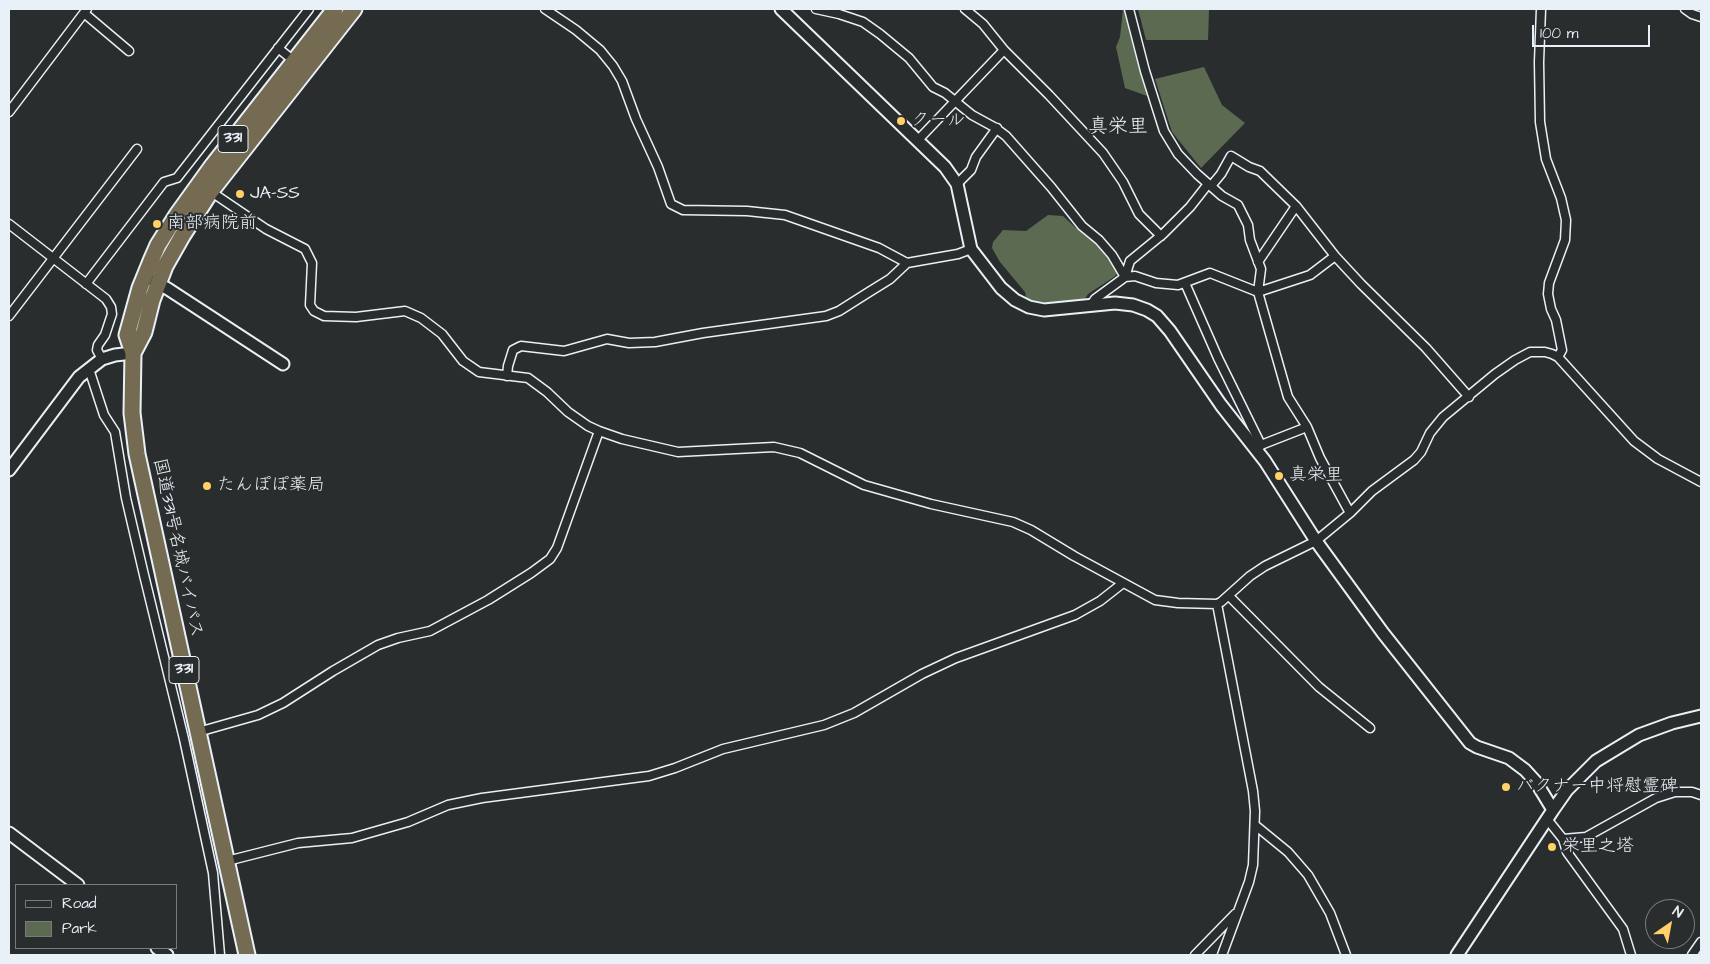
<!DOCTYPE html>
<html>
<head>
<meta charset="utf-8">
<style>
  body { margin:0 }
  #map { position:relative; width:1710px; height:964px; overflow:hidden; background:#2a2d2e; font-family:"Architects Daughter",sans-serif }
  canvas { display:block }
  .frame { position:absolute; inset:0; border:10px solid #e8f1f8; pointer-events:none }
  .legend { position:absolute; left:15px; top:884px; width:162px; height:65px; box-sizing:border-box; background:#2a2d2e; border:1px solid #767b7f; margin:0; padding:6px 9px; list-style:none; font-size:15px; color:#e8f1f8 }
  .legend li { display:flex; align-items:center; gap:10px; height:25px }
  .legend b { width:25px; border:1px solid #767b7f }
  .north { position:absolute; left:1645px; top:899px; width:50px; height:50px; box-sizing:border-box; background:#2a2d2e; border:1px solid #767b7f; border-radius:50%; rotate:33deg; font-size:14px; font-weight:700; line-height:20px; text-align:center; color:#e8f1f8 }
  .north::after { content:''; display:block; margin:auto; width:18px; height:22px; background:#ffd166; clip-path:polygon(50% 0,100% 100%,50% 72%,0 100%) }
  .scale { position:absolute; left:1532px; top:25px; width:118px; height:22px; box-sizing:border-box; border:2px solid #e8f1f8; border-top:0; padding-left:6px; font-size:15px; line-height:18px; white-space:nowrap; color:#e8f1f8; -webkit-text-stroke:4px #2a2d2e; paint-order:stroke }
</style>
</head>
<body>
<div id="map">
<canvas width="1710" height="964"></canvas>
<div class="frame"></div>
<ul class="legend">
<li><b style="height:6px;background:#2a2d2e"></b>Road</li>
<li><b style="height:14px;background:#5b6a51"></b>Park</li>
</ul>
<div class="north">N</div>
<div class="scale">100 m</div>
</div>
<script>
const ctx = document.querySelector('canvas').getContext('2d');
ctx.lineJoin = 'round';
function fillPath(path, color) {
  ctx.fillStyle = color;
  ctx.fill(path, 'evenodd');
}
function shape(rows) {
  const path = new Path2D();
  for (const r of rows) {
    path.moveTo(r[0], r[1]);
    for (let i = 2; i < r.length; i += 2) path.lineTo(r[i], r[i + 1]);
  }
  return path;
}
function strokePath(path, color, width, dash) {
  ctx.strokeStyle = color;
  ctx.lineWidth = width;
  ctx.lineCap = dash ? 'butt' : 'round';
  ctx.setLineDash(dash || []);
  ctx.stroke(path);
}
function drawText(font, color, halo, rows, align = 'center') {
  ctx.font = font + ' "Architects Daughter","Klee One",sans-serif';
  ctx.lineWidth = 4;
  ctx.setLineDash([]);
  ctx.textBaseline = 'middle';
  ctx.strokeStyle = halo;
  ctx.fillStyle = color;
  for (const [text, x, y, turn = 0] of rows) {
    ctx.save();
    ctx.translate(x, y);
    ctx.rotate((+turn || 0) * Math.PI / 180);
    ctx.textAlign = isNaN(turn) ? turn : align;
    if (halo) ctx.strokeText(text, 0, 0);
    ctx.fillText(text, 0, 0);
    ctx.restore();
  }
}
fillPath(shape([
  [1123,9,1132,34,1150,97,1125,88,1116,47,1120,37],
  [1138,9,1209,9,1208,40,1146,40],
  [1204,67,1222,105,1245,123,1201,168,1172,132,1155,79],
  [1048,215,1063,216,1076,228,1097,242,1117,269,1117,274,1114,277,1088,294,1084,300,1076,303,1032,303,1026,297,1025,292,1000,262,992,248,993,242,1003,230,1026,231]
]), '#5b6a51');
const street = shape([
  [545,9,576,30,600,50,613,66,622,81,636,119,658,167,671,204,683,210,747,211,785,215,879,248,907,263,958,254,971,249],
  [816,9,839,14,863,22,880,34,909,58,933,87,945,93,972,115,994,127,1006,136,1051,187,1082,226,1099,240,1112,255,1125,277],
  [965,9,983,24,1004,50,1049,95,1103,153,1123,182,1139,214,1161,236],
  [1129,9,1145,71,1164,131,1178,154,1197,174,1222,196,1238,205,1248,225,1250,240,1261,269,1258,292,1288,397,1307,427,1320,458,1350,513],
  [1541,9,1539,62,1540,122,1546,159,1561,198,1566,220,1565,240,1549,283,1548,294,1551,309,1556,320,1562,350,1558,357],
  [1685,9,1692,14,1701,17],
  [84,13,129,51],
  [278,48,294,61],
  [9,112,87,9],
  [918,140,1004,50],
  [957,184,971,170,976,157,997,128],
  [1211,186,1221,174,1231,156,1249,167,1260,171,1296,206,1335,256,1361,284,1426,348,1469,397],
  [210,191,266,229,305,249,312,263,310,305,314,311,324,316,356,317,405,311,421,318,442,334,463,361,479,372,528,378,547,392,568,412,588,426,599,431,622,439,678,452,774,447,800,453,864,485,931,504,1013,522,1031,530,1074,556,1155,600,1178,603,1217,604,1221,602,1250,576,1265,566,1316,541,1350,513,1372,491,1414,460,1421,452,1430,433,1443,417,1495,374,1515,360,1530,352,1545,352,1552,354,1558,357,1634,441,1658,459,1701,482],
  [9,224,106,299,111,307,112,314,105,335,98,345,97,350,102,359],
  [1258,262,1296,206],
  [1125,277,1135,276,1156,283,1178,285,1210,273,1258,292,1310,275,1335,256],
  [1185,283,1218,358,1261,445,1257,451],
  [86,284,164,182,177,178,309,9],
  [1091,305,1095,299,1125,277,1130,261,1163,234,1190,207,1208,184],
  [9,316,137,149],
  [89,369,104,415,115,432,126,498,144,575,184,739,213,873,220,955],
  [507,376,508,366,513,350,521,346,564,351,607,339,629,343,655,342,703,333,826,316,839,311,869,292,890,279,907,263],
  [1261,445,1307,427],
  [1229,596,1319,687,1370,728],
  [1217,604,1253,791,1255,811,1253,865,1249,882,1222,955],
  [198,732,258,715,283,703,333,671,378,645,398,638,430,631,488,600,531,573,550,559,557,548,599,431],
  [1547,819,1563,839,1567,852,1623,929,1631,955],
  [1255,825,1288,852,1308,875,1330,913,1346,955],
  [1563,839,1586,837,1656,798,1675,792,1692,792,1701,795],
  [227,861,298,843,352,838,408,822,448,805,482,798,649,776,675,768,723,749,824,725,854,713,922,674,956,658,1075,615,1100,601,1123,583],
  [1195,955,1235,914],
  [1692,955,1701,942]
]);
const secondary = shape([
  [781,9,945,167,957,184,971,249,1001,288,1015,300,1029,307,1044,310,1115,303,1133,305,1147,310,1157,316,1170,331,1221,405,1265,461,1316,541,1383,633,1470,743,1477,747,1509,758,1525,770,1536,782,1553,810],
  [152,280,168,289,283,364],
  [9,470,79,377,102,359,115,355,133,353],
  [9,833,78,885],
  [157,948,167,955],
  [1457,955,1553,810,1567,790,1596,761,1639,735,1672,723,1701,716]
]);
const highway = shape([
  [133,353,144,332,152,300,165,266,182,236,211,191,354,9],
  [247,955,137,454,132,413,133,353,127,335,140,288,151,261,158,245,177,215,213,165,335,9]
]);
strokePath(street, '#e8f1f8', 11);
strokePath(secondary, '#e8f1f8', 15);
strokePath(highway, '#e8f1f8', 19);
strokePath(street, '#2a2d2e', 8);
strokePath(secondary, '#2a2d2e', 11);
strokePath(highway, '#746b52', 15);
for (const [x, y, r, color] of [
  [901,121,5,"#ffd166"],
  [240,194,5,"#ffd166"],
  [157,224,5,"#ffd166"],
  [1279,476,5,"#ffd166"],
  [207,486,5,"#ffd166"],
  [1506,787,5,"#ffd166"],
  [1552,847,5,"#ffd166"]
]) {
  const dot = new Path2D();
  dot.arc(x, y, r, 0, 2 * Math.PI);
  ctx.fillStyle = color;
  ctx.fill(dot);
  strokePath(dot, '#2a2d2e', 2);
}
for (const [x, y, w] of [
  [233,139,30],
  [184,670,30]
]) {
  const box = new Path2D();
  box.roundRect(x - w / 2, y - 13.5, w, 27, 4);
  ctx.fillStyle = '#2a2d2e';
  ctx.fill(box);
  strokePath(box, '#e8f1f8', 1);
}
drawText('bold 16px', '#e8f1f8', null, [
  ["331",233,139],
  ["331",184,670]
]);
drawText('18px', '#e8f1f8', '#2a2d2e', [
  ["クール",911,121],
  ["JA-SS",250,194],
  ["南部病院前",167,224],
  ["真栄里",1289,476],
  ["たんぽぽ薬局",217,486],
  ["バクナー中将慰霊碑",1516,787],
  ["栄里之塔",1562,847]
], 'left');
drawText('18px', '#e8f1f8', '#2a2d2e', [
  ["国道331号名城バイパス",177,548,78]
]);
drawText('20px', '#e8f1f8', '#2a2d2e', [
  ["真栄里",1118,128]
]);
</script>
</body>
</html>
